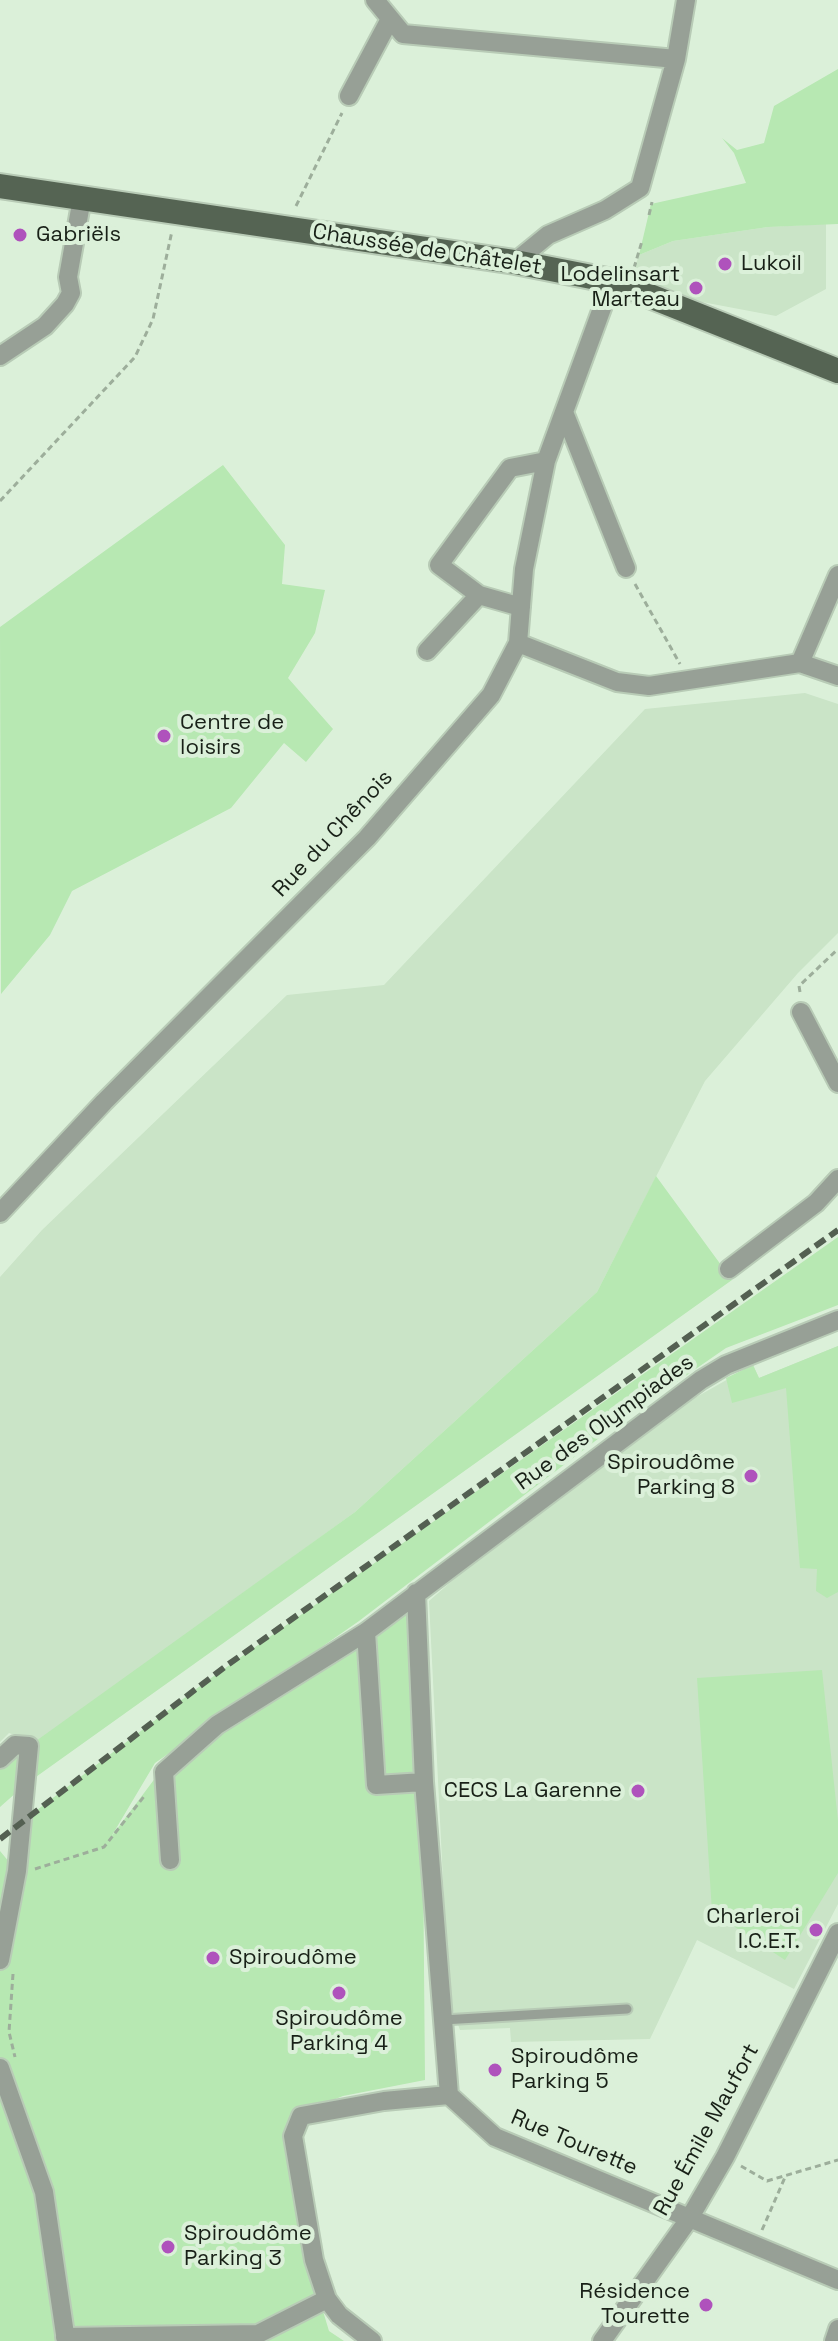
<!DOCTYPE html>
<html>
<head>
<meta charset="utf-8">
<style>
  body { margin:0 }
  canvas { display:block; background:#dbf0d9 }
</style>
</head>
<body>
<canvas width="838" height="2341"></canvas>
<script>
const ctx = document.querySelector('canvas').getContext('2d');
ctx.lineJoin = 'round';
function fillPath(path, color) {
  ctx.fillStyle = color;
  ctx.fill(path, 'evenodd');
}
function shape(rows) {
  const path = new Path2D();
  for (const r of rows) {
    path.moveTo(r[0], r[1]);
    for (let i = 2; i < r.length; i += 2) path.lineTo(r[i], r[i + 1]);
  }
  return path;
}
function strokePath(path, color, width, dash) {
  ctx.strokeStyle = color;
  ctx.lineWidth = width;
  ctx.lineCap = dash ? 'butt' : 'round';
  ctx.setLineDash(dash || []);
  ctx.stroke(path);
}
function drawText(font, color, halo, rows, align = 'center') {
  ctx.font = font + ' "Space Grotesk",sans-serif';
  ctx.lineWidth = 8;
  ctx.setLineDash([]);
  ctx.textBaseline = 'middle';
  ctx.strokeStyle = halo;
  ctx.fillStyle = color;
  for (const [text, x, y, turn = 0] of rows) {
    ctx.save();
    ctx.translate(x, y);
    ctx.rotate((+turn || 0) * Math.PI / 180);
    ctx.textAlign = isNaN(turn) ? turn : align;
    if (halo) ctx.strokeText(text, 0, 0);
    ctx.fillText(text, 0, 0);
    ctx.restore();
  }
}
fillPath(shape([
  [826,224,826,289,776,316,628,288,639,255,673,241,768,227],
  [805,693,838,704,838,933,798,973,705,1081,597,1292,355,1512,37,1743,9,1733,0,1742,0,1277,42,1230,287,995,384,985,645,709],
  [838,1346,838,1904,794,1989,697,1940,650,2039,511,2042,510,2028,460,2030,449,2000,429,1601,493,1545,654,1421,753,1365,759,1378]
]), '#cae4c7');
fillPath(shape([
  [838,69,838,224,768,227,673,241,639,255,651,204,746,183,734,153,722,138,737,150,764,143,774,106],
  [223,465,285,545,282,584,325,590,315,633,288,678,333,729,306,762,284,743,231,808,72,891,50,935,1,994,0,627],
  [656,1176,732,1280,26,1784,0,1807,0,1762,29,1746,355,1512,597,1292],
  [838,1237,838,1305,726,1348,632,1413,359,1621,155,1763,111,1837,162,1769,416,1593,422,1739,425,2080,343,2096,290,2117,310,2268,329,2331,344,2341,0,2341,0,1851,10,1863,12,1829,204,1683],
  [838,1346,838,1592,827,1598,816,1591,817,1569,800,1568,786,1388,732,1403,726,1378,753,1365,759,1378],
  [822,1670,838,1821,838,1873,785,1960,712,1912,697,1678]
]), '#b7e8b2');
const lane = shape([
  [443,2020,627,2009]
]);
const street = shape([
  [375,0,403,34,676,59],
  [349,96,390,19],
  [515,262,548,235,605,210,640,188,676,59,686,0],
  [0,356,45,326,65,304,71,293,68,277,82,198],
  [564,412,626,568],
  [521,607,479,595,439,565,510,468,546,461],
  [518,643,617,682,649,686,800,663,838,676],
  [427,651,479,595],
  [800,663,838,575],
  [801,1012,838,1083],
  [0,1213,104,1102,367,838,491,695,518,643,524,569,546,461,612,281],
  [729,1269,816,1203,838,1179],
  [416,1593,424,1782,449,2095],
  [366,1632,376,1785,424,1782],
  [0,1759,15,1745,29,1746,17,1871,0,1960],
  [170,1860,164,1772,217,1725,366,1632,701,1380,726,1365,838,1320],
  [0,2068,44,2192,66,2341],
  [65,2337,258,2334,327,2299],
  [372,2341,339,2315,327,2299,314,2260,293,2136,301,2116,384,2101,449,2095,495,2137,838,2280],
  [602,2341,689,2219,725,2157,838,1933],
  [834,2341,838,2329]
]);
const primary = shape([
  [0,186,515,262,612,281,838,371]
]);
strokePath(lane, '#b8cbb6', 13);
strokePath(street, '#b8cbb6', 22);
strokePath(primary, '#b8cbb6', 28);
strokePath(shape([
  [296,206,342,113],
  [649,215,652,202],
  [634,268,642,241],
  [0,501,135,357,153,319,172,231],
  [635,584,680,664],
  [800,992,799,986,838,949],
  [35,1869,104,1847,146,1794],
  [13,1974,9,2032,15,2057],
  [741,2166,767,2181,838,2160],
  [762,2230,786,2175]
]), '#9dae9b', 3, [6, 4]);
strokePath(lane, '#97a096', 9);
strokePath(street, '#97a096', 18);
strokePath(primary, '#556453', 24);
strokePath(shape([
  [0,1839,226,1666,838,1230]
]), '#546052', 6, [12, 6]);
for (const [x, y, r, color] of [
  [20,235,8,"#af52bc"],
  [725,264,8,"#af52bc"],
  [696,288,8,"#af52bc"],
  [164,736,8,"#af52bc"],
  [751,1476,8,"#af52bc"],
  [638,1791,8,"#af52bc"],
  [816,1930,8,"#af52bc"],
  [213,1958,8,"#af52bc"],
  [339,1993,8,"#af52bc"],
  [495,2070,8,"#af52bc"],
  [168,2247,8,"#af52bc"],
  [706,2305,8,"#af52bc"]
]) {
  const dot = new Path2D();
  dot.arc(x, y, r, 0, 2 * Math.PI);
  ctx.fillStyle = color;
  ctx.fill(dot);
  strokePath(dot, '#dbf0d9', 3);
}
drawText('22px', '#182017', '#dbf0d9', [
  ["Gabriëls",36,235],
  ["Lukoil",741,264],
  ["Lodelinsart",680,275,"right"],
  ["Marteau",680,300,"right"],
  ["Centre de",180,723],
  ["loisirs",180,748],
  ["Spiroudôme",735,1463,"right"],
  ["Parking 8",735,1488,"right"],
  ["CECS La Garenne",622,1791,"right"],
  ["Charleroi",800,1917,"right"],
  ["I.C.E.T.",800,1942,"right"],
  ["Spiroudôme",229,1958],
  ["Spiroudôme",339,2019,"center"],
  ["Parking 4",339,2044,"center"],
  ["Spiroudôme",511,2057],
  ["Parking 5",511,2082],
  ["Spiroudôme",184,2234],
  ["Parking 3",184,2259],
  ["Résidence",690,2292,"right"],
  ["Tourette",690,2317,"right"]
], 'left');
drawText('22px', '#182017', '#dbf0d9', [
  ["Chaussée de Châtelet",427,250,9],
  ["Rue du Chênois",333,834,-47],
  ["Rue des Olympiades",605,1423,-36],
  ["Rue Émile Maufort",707,2130,-61],
  ["Rue Tourette",574,2143,23]
]);
</script>
</body>
</html>
